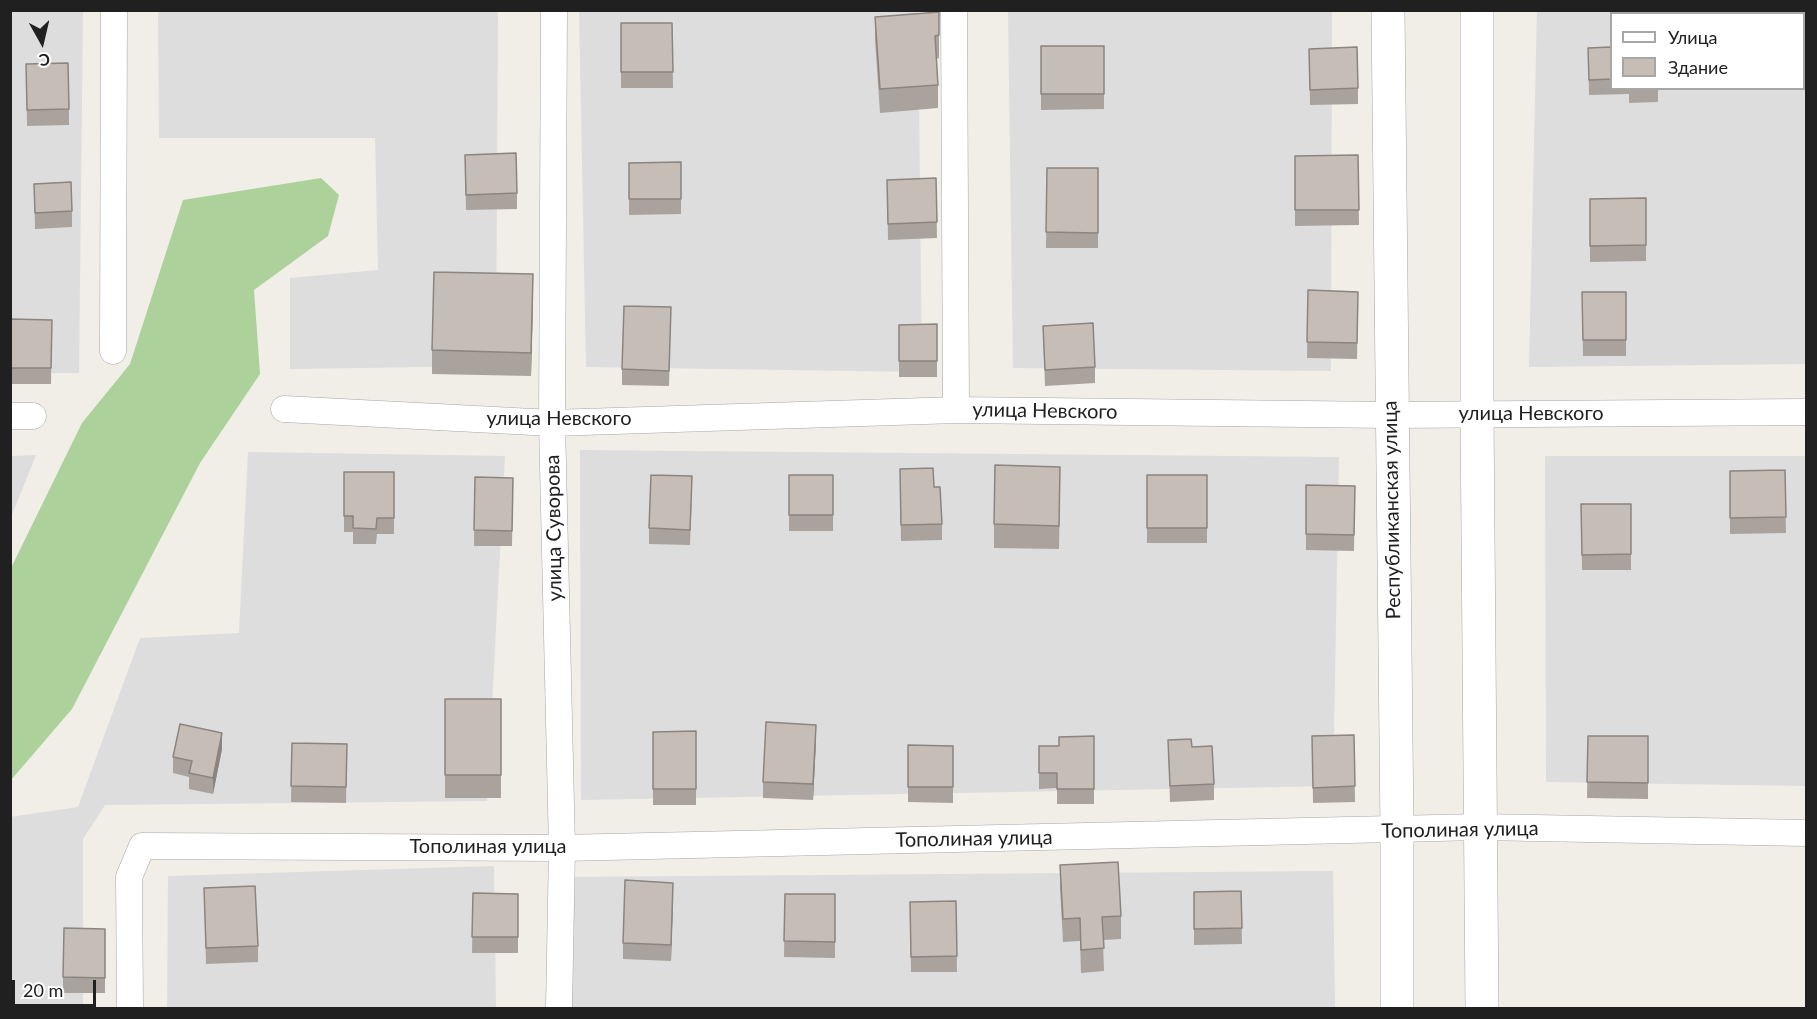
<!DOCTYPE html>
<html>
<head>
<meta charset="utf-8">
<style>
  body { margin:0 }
  #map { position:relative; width:1817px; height:1019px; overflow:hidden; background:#f1ede7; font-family:Lato,sans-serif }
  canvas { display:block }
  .frame { position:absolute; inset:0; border:12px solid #202020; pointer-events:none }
  .legend { position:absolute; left:1610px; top:12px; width:195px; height:78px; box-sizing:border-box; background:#fff; border:2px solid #a6a6a6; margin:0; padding:8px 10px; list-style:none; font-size:18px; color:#202020 }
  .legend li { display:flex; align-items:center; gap:12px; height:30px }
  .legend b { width:30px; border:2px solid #a6a6a6 }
  .north { position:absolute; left:12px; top:12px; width:60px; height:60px; -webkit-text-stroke:4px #fff; paint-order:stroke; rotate:172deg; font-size:16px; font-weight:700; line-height:24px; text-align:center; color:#202020 }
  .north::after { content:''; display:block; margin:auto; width:21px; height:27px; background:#202020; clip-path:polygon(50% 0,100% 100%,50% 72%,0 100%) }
  .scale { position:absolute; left:12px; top:980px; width:84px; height:27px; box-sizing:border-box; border:3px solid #202020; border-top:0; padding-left:8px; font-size:18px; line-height:21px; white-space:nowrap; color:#202020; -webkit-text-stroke:4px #fff; paint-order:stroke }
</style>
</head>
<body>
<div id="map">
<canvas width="1817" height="1019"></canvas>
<div class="frame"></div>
<ul class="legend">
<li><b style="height:8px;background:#fff"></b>Улица</li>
<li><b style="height:16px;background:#c6bdb6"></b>Здание</li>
</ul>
<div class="north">С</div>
<div class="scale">20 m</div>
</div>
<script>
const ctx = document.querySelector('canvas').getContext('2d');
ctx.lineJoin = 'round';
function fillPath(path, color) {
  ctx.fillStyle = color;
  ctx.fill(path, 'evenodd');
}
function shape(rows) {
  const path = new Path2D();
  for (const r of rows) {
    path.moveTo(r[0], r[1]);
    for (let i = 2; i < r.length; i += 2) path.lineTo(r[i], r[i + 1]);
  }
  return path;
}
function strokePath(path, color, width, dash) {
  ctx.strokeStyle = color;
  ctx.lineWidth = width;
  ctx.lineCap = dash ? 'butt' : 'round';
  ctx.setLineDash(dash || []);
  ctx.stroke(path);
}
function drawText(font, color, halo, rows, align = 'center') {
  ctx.font = font + ' Lato,sans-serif';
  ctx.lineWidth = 4.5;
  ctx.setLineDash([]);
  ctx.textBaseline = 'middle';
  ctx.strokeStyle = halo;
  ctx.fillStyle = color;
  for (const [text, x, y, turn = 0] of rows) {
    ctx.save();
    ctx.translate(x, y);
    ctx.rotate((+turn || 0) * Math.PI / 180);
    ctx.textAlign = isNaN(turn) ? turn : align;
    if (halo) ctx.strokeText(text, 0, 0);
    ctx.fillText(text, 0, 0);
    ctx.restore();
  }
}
fillPath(shape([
  [10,11,83,11,79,373,11,373],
  [158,11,498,11,496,366,290,369,290,278,378,270,375,138,159,138],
  [579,11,918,11,922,372,586,367],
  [1008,11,1332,11,1331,371,1013,368],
  [1537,11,1806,11,1806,364,1529,367],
  [1612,14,1804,14,1804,88,1612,88],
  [580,450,1339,457,1333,786,581,800],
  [248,452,505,456,487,801,105,805,83,839,83,1008,11,1008,10,817,78,807,140,638,239,633],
  [36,455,11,517,11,456],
  [1545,456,1806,456,1806,786,1546,782],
  [494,866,496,1008,167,1008,168,876],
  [1333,871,1335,1008,564,1008,562,877]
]), '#dedddd');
fillPath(shape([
  [321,178,339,195,328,236,254,290,260,374,200,463,72,709,11,780,11,568,82,423,130,364,183,200]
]), '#acd19b');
const minor = shape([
  [554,10,552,423,562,848,559,1008],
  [954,10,956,410],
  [113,351,114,10],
  [284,409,552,423,956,410,1391,415,1806,412],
  [10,416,33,416],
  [130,1008,129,877,142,846,562,848,1480,827,1806,833]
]);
const tertiary = shape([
  [1388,10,1397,831,1397,1008],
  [1477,10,1477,414,1482,1008]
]);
strokePath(minor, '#a7a7a7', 27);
strokePath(tertiary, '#a7a7a7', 34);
strokePath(minor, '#fff', 26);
strokePath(tertiary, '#fff', 33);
fillPath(shape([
  [939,12,939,58,936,59,938,85,938,108,880,113,875,40,875,17],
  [621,23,672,23,673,88,621,88],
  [1041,46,1104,46,1104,109,1041,110],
  [1611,47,1611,88,1658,88,1658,102,1629,103,1629,94,1589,95,1588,48],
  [1309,49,1358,88,1358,104,1310,105],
  [26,64,69,109,69,125,27,126],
  [465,155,517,193,517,209,466,210],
  [1358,155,1359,225,1295,226,1295,156],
  [681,162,681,214,629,215,629,163],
  [1047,168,1098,168,1098,248,1046,248],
  [936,178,937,238,888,240,887,180],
  [34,184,72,211,72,227,35,229],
  [1646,198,1646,261,1590,262,1590,199],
  [1308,290,1358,292,1357,359,1307,358],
  [1582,292,1626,292,1626,356,1583,356],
  [533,298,531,376,432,374,432,350],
  [671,307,669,386,622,385,622,369],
  [10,319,52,320,51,384,10,384],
  [937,324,937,377,899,377,899,325],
  [1043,326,1095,367,1095,383,1045,386],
  [900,469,934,487,942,524,942,540,901,541],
  [1785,470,1786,533,1730,534,1730,471],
  [344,472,394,472,394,534,377,534,376,544,353,544,353,532,344,532],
  [789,475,833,475,833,531,789,531],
  [1147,475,1207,475,1207,543,1147,543],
  [475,477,513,478,512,546,474,546],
  [1306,485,1355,486,1354,551,1306,550],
  [1060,490,1059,549,994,548,994,524],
  [692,491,690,545,649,544,649,528],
  [1581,504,1631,554,1631,570,1582,570],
  [445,699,501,699,501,798,445,798],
  [696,731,696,805,653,805,653,732],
  [1354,735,1355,802,1313,803,1312,736],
  [1094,736,1094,804,1057,804,1057,788,1039,789,1039,746,1059,746],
  [1588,736,1648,736,1648,799,1587,798],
  [816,740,813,800,763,798,763,782],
  [1168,740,1192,747,1214,784,1214,800,1170,802],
  [292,743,347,744,346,803,291,802],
  [908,745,953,746,953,803,908,802],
  [222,749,213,794,189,789,189,777,173,773,173,757],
  [1060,865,1121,916,1121,939,1103,940,1104,971,1081,973,1080,941,1063,942,1060,888],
  [204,888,258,946,258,962,206,964],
  [1241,891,1242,944,1194,945,1194,892],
  [473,893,518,894,518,953,472,953],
  [785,894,835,894,835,958,784,957],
  [673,898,671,961,623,959,623,943],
  [956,901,957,972,911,972,910,902],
  [105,929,105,993,63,993,63,977]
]), '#aaa39d');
fillPath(shape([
  [533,274,533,298,531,376,531,353],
  [816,725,816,740,813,800,813,784],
  [222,733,222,749,213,794,213,778],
  [673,883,673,898,671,961,671,945]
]), '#8b847f');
const building = shape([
  [939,12,939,35,935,36,938,85,880,89,875,17,939,12],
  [621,23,672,23,673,72,621,72,621,23],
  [1041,46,1104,46,1104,94,1041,94,1041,46],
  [1357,47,1358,88,1310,90,1309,49,1357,47],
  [1611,47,1611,79,1589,80,1588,48,1611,47],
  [68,63,69,109,27,110,26,64,68,63],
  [516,153,517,193,466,195,465,155,516,153],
  [1358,155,1359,210,1295,210,1295,156,1358,155],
  [681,162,681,199,629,199,629,163,681,162],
  [1047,168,1098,168,1098,233,1046,232,1047,168],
  [936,178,937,222,888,224,887,180,936,178],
  [71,182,72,211,35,213,34,184,71,182],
  [1646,198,1646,245,1590,246,1590,199,1646,198],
  [434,272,533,274,531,353,432,350,434,272],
  [1308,290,1358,292,1357,343,1307,342,1308,290],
  [1582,292,1626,292,1626,340,1583,340,1582,292],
  [624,306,671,307,669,371,622,369,624,306],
  [10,319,52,320,51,368,10,368,10,319],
  [1093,323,1095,367,1045,370,1043,326,1093,323],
  [937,324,937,361,899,361,899,325,937,324],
  [995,465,1060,467,1059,526,994,524,995,465],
  [933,468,934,487,940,487,942,524,901,525,900,469,933,468],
  [1785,470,1786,517,1730,518,1730,471,1785,470],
  [344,472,394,472,394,518,377,518,376,529,353,528,353,516,344,516,344,472],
  [651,475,692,476,690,530,649,528,651,475],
  [789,475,833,475,833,515,789,515,789,475],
  [1147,475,1207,475,1207,528,1147,528,1147,475],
  [475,477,513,478,512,531,474,530,475,477],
  [1306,485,1355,486,1354,535,1306,534,1306,485],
  [1581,504,1631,504,1631,554,1582,555,1581,504],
  [445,699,501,699,501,775,445,775,445,699],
  [766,722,816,725,813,784,763,782,766,722],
  [180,724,222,733,213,778,189,773,192,761,173,757,180,724],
  [696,731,696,789,653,789,653,732,696,731],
  [1354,735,1355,786,1313,788,1312,736,1354,735],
  [1094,736,1094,789,1057,789,1057,773,1039,773,1039,746,1059,746,1059,737,1094,736],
  [1588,736,1648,736,1648,783,1587,782,1588,736],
  [1191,739,1192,747,1212,746,1214,784,1170,786,1168,740,1191,739],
  [292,743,347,744,346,787,291,786,292,743],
  [908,745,953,746,953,787,908,787,908,745],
  [1118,862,1121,916,1102,917,1104,948,1081,950,1080,918,1063,919,1060,865,1118,862],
  [625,880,673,883,671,945,623,943,625,880],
  [255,886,258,946,206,948,204,888,255,886],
  [1241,891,1242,928,1194,929,1194,892,1241,891],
  [473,893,518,894,518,937,472,937,473,893],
  [785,894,835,894,835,942,784,941,785,894],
  [956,901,957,956,911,957,910,902,956,901],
  [64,928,105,929,105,978,63,977,64,928]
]);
fillPath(building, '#c6bdb6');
strokePath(building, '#8b847f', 1.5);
drawText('20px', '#202020', '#fff', [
  ["улица Невского",1045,411,1],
  ["улица Невского",1531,414],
  ["улица Невского",559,419],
  ["Республиканская улица",1392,510,-91],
  ["улица Суворова",554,528,-91],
  ["Тополиная улица",1460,830,-1],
  ["Тополиная улица",974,839,-1],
  ["Тополиная улица",488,847]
]);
</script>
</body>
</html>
